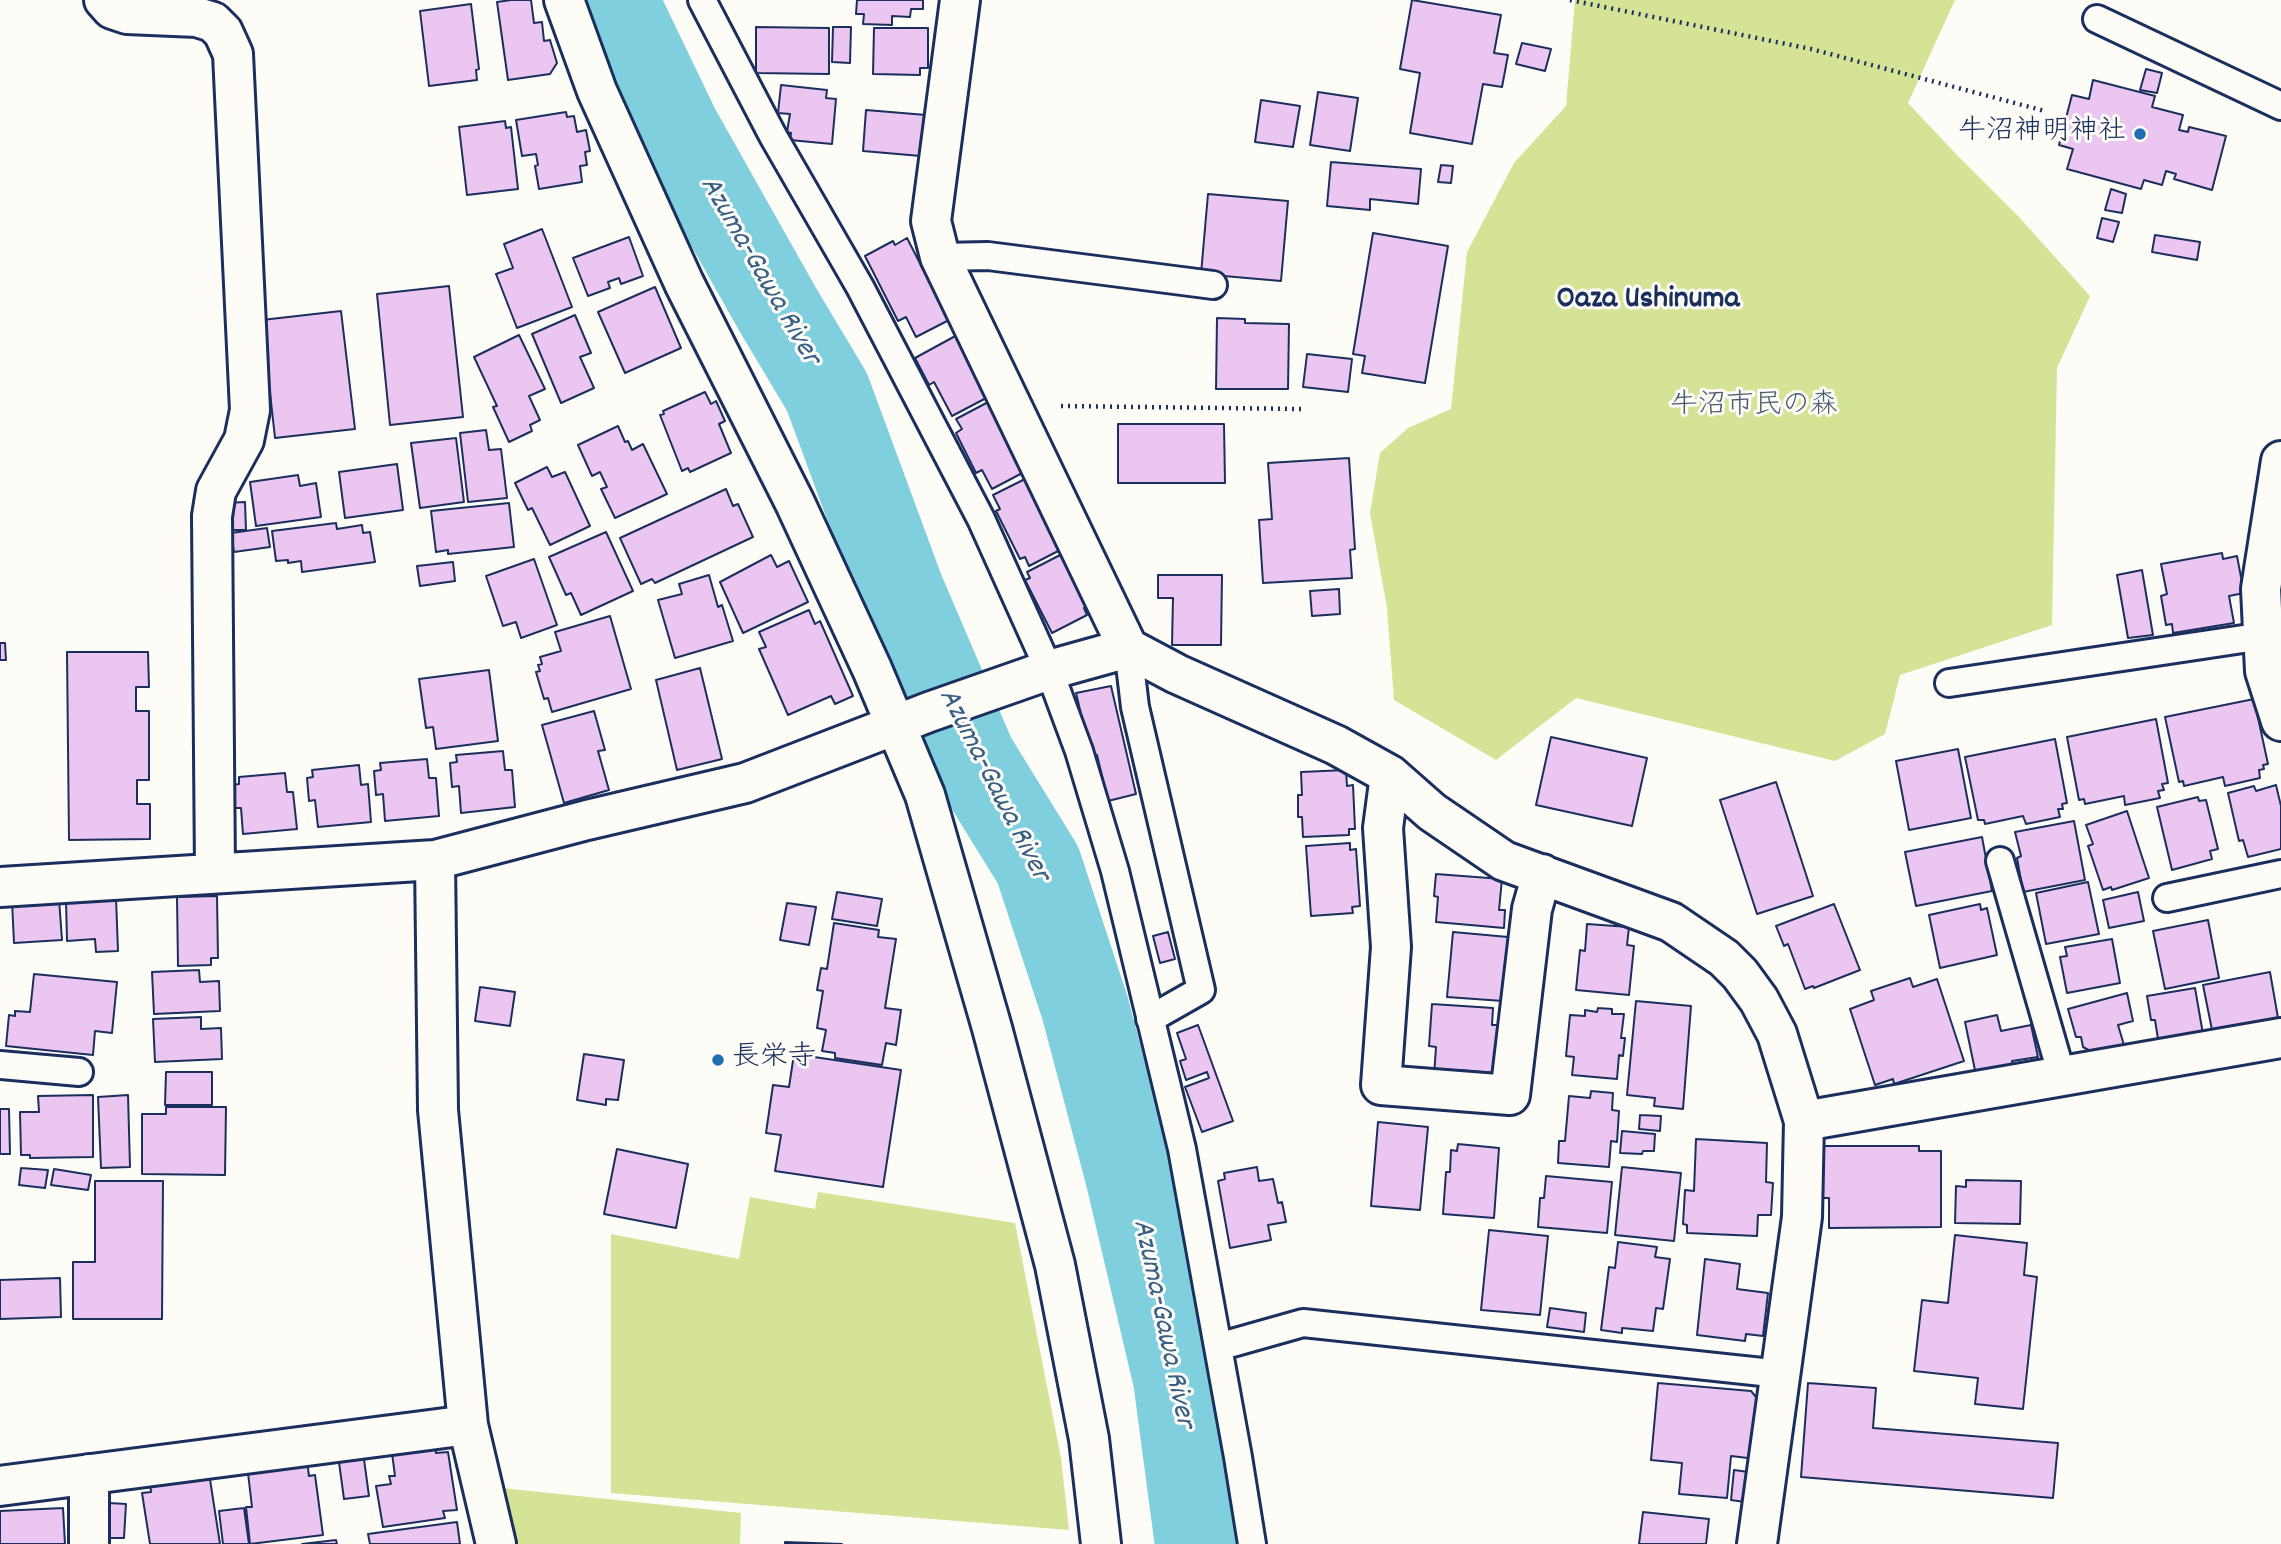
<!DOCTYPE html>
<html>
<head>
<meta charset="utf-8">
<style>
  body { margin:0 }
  canvas { display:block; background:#fdfcf7 }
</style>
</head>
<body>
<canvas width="2281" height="1544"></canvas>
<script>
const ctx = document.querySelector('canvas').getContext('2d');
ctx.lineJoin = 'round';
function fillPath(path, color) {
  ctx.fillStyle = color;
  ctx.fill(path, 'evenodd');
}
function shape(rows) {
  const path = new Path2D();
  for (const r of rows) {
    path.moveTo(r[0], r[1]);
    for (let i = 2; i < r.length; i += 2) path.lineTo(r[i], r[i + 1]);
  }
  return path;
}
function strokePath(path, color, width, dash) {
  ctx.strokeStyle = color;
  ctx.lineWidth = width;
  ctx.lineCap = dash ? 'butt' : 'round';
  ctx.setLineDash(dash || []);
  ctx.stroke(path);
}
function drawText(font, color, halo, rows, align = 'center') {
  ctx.font = font + ' Dekko,"Klee One",sans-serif';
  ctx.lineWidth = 6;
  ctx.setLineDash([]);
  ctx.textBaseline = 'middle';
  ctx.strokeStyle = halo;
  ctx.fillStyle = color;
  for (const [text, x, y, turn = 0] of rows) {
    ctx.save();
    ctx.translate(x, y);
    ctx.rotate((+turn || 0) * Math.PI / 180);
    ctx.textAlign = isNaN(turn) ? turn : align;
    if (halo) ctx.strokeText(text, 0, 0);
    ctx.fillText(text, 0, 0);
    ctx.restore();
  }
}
fillPath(shape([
  [1575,0,1955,0,1908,103,1955,153,2018,216,2090,296,2057,368,2052,625,1900,675,1885,734,1835,761,1576,698,1496,760,1394,700,1387,608,1370,513,1380,453,1408,428,1451,409,1467,252,1514,163,1566,106],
  [818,1192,1015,1223,1061,1458,1069,1530,611,1493,611,1234,739,1259,750,1197,815,1209],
  [502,1488,741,1513,740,1544,515,1544]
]), '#d4e396');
strokePath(shape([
  [614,0,676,129,778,310,827,392,900,590,972,758,1038,865,1085,1008,1129,1175,1177,1379,1199,1544]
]), '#80cfde', 88);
const building = shape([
  [511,0,531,0,534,23,542,22,544,41,550,40,557,63,550,74,508,80,497,2,511,0],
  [857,0,923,0,923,9,911,9,910,17,892,16,892,25,863,24,864,14,856,14,857,0],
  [1412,0,1501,15,1494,53,1508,55,1502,87,1483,84,1472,144,1410,133,1420,73,1400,69,1412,0],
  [471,4,479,69,476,70,477,80,429,86,420,11,471,4],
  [756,27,829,28,829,74,756,73,756,27],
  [833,27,851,27,850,63,832,62,833,27],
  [874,28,928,28,928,68,920,68,920,75,873,74,874,28],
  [1522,43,1551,49,1545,71,1516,64,1522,43],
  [2146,69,2162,73,2157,93,2140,90,2146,69],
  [2093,80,2155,96,2152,107,2183,115,2179,130,2188,132,2189,127,2226,136,2212,190,2174,179,2176,174,2166,171,2162,185,2144,180,2141,189,2067,169,2073,149,2059,145,2072,95,2089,99,2093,80],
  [781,85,827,90,826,98,836,99,832,144,790,140,791,133,787,132,790,114,778,113,781,85],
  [1318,92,1358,98,1350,151,1310,145,1318,92],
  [1261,100,1300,106,1293,147,1255,142,1261,100],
  [866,110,926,115,921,156,863,151,866,110],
  [566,112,567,117,574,116,577,132,586,130,590,151,585,152,587,165,580,166,582,182,539,189,535,166,538,165,536,154,522,156,516,120,566,112],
  [505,121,506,128,511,127,518,189,467,195,459,127,505,121],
  [1331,162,1421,169,1418,204,1370,199,1370,210,1327,206,1331,162],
  [1441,165,1453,166,1451,183,1438,182,1441,165],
  [2111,189,2126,194,2122,213,2105,210,2111,189],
  [1208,194,1288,201,1281,281,1201,274,1208,194],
  [2102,218,2119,222,2113,242,2097,238,2102,218],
  [542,229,572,307,517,328,496,274,513,268,504,244,542,229],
  [1373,233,1448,246,1425,383,1362,373,1365,356,1353,354,1373,233],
  [2155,235,2200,242,2197,260,2152,252,2155,235],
  [629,237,643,276,621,284,619,278,608,282,610,288,588,296,573,258,629,237],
  [907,238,949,320,916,337,906,317,898,321,865,256,893,241,895,245,907,238],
  [449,286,463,417,390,425,377,294,449,286],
  [655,287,681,348,625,373,598,312,655,287],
  [341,311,355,429,275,438,262,320,341,311],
  [575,315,591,353,580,357,594,388,561,403,532,334,575,315],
  [1217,318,1245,319,1245,323,1289,324,1288,389,1216,389,1217,318],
  [959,334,990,396,952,416,934,382,929,385,915,358,959,334],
  [519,335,545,389,529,396,540,420,530,425,532,431,509,442,493,407,497,406,474,357,519,335],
  [1307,354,1352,359,1348,392,1303,387,1307,354],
  [705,392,711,404,716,401,725,421,719,424,731,453,690,472,688,468,682,471,660,415,664,414,663,411,705,392],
  [994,399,1028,470,992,489,982,470,976,473,956,433,962,429,956,419,994,399],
  [1118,424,1224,424,1225,483,1118,483,1118,424],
  [618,426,625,442,628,441,632,450,643,444,667,494,615,518,601,489,607,487,600,472,592,476,578,445,618,426],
  [486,430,489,450,501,449,507,498,468,502,460,433,486,430],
  [456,438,464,502,420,508,411,443,456,438],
  [1349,458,1355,549,1350,550,1352,578,1263,583,1259,520,1272,519,1268,463,1349,458],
  [397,464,403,510,345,518,339,472,397,464],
  [547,467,552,477,565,472,590,526,550,545,532,508,528,510,515,483,547,467],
  [298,475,300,486,316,483,321,517,256,526,250,482,298,475],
  [1029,477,1064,548,1029,566,1025,557,1020,559,996,511,1000,509,993,495,1029,477],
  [726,489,733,506,738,504,753,537,655,583,652,579,641,584,620,538,726,489],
  [245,502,246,530,226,530,226,503,245,502],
  [509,503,514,547,448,554,448,550,436,552,431,511,509,503],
  [336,523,337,529,362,525,363,533,370,532,375,562,302,572,301,561,288,563,288,560,276,561,272,531,336,523],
  [267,528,270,547,234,552,231,533,267,528],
  [606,532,633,591,581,615,571,593,566,595,549,557,606,532],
  [1068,551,1090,605,1084,608,1087,615,1052,633,1025,580,1030,578,1027,572,1068,551],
  [2222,553,2223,559,2237,556,2244,593,2229,596,2234,623,2173,633,2172,624,2166,625,2161,596,2167,594,2161,564,2222,553],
  [771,555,777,567,789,561,808,602,743,633,720,582,771,555],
  [534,559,557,625,521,638,516,622,503,626,486,576,534,559],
  [453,562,455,581,420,586,417,566,453,562],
  [2142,570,2153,635,2128,638,2117,575,2142,570],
  [709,575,718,607,722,605,733,641,675,658,658,600,682,594,679,584,709,575],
  [1158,575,1222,575,1221,645,1172,645,1173,598,1158,598,1158,575],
  [1339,589,1340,614,1312,616,1310,591,1339,589],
  [809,610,815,624,820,621,853,696,835,704,831,696,788,715,759,649,766,647,759,632,809,610],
  [610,616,631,689,552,712,548,698,544,699,536,672,540,671,538,665,542,664,540,657,561,651,555,632,610,616],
  [0,643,5,643,6,660,0,660,0,643],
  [67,652,148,652,149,687,136,687,136,711,149,711,149,780,137,780,137,804,150,804,150,839,69,840,67,652],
  [700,668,722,759,677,770,656,680,700,668],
  [489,670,498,741,436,749,433,727,426,728,419,679,489,670],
  [1111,686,1136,794,1108,801,1097,755,1091,756,1076,693,1111,686],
  [2254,699,2268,764,2263,765,2264,769,2259,770,2260,778,2225,786,2223,777,2184,786,2183,781,2179,782,2165,717,2254,699],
  [594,711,605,750,598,751,609,790,564,803,542,725,594,711],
  [2156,719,2168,783,2162,784,2164,790,2158,791,2160,798,2125,805,2124,796,2085,804,2084,799,2079,800,2067,737,2156,719],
  [1551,737,1647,758,1632,826,1536,805,1551,737],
  [2055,739,2067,803,2062,804,2063,809,2058,809,2060,817,2026,824,2023,816,1985,824,1984,820,1978,820,1965,757,2055,739],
  [1958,749,1971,818,1909,830,1896,761,1958,749],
  [503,751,505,770,512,770,515,807,461,813,459,786,452,787,450,763,457,762,456,755,503,751],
  [427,759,429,778,436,778,439,816,385,821,383,794,376,795,374,771,381,770,380,763,427,759],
  [359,765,361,785,368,784,371,822,318,827,315,800,309,801,307,778,313,777,312,770,359,765],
  [1346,770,1347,786,1353,785,1355,829,1349,829,1349,835,1303,837,1302,817,1298,817,1298,795,1302,795,1301,772,1346,770],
  [285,773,287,792,293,792,297,829,243,834,241,808,235,808,232,785,239,784,239,777,285,773],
  [1776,782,1813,896,1757,914,1720,800,1776,782],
  [2276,785,2281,806,2281,849,2248,857,2243,840,2239,841,2228,793,2254,786,2256,791,2276,785],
  [2198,797,2199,801,2206,800,2218,849,2210,851,2212,859,2172,870,2157,807,2198,797],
  [2127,811,2149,878,2112,890,2111,887,2103,890,2088,846,2093,844,2086,825,2127,811],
  [2074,821,2085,880,2023,892,2017,858,2021,856,2015,832,2074,821],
  [1982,837,1992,891,1916,906,1905,852,1982,837],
  [1350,843,1350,850,1356,849,1360,906,1352,907,1353,913,1311,916,1306,846,1350,843],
  [1436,874,1502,879,1499,910,1505,910,1504,928,1436,922,1438,897,1434,896,1436,874],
  [2088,882,2099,934,2046,944,2036,893,2088,882],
  [837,892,882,899,877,926,832,919,837,892],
  [2138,892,2144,921,2109,928,2103,900,2138,892],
  [217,896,218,958,211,958,211,965,178,966,177,897,217,896],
  [116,898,118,951,96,952,95,939,67,941,66,901,116,898],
  [59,899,62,940,14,943,12,901,59,899],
  [787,903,816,907,809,945,780,940,787,903],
  [1834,904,1860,970,1814,988,1813,986,1805,989,1788,944,1784,946,1776,926,1834,904],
  [1980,904,1981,910,1987,908,1997,955,1940,968,1929,915,1980,904],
  [2208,920,2219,978,2165,989,2153,931,2208,920],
  [834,923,879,930,878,937,896,939,885,1008,901,1010,896,1045,886,1043,882,1065,835,1058,835,1053,822,1051,826,1030,817,1028,823,991,817,990,821,968,827,969,834,923],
  [1587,924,1629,927,1627,945,1634,946,1629,995,1576,990,1580,950,1585,951,1587,924],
  [1168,932,1175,959,1160,963,1153,936,1168,932],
  [1453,932,1508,937,1503,1001,1447,997,1453,932],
  [2112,939,2120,983,2067,993,2060,957,2067,956,2065,947,2112,939],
  [199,970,200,982,219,981,220,1011,154,1014,152,972,199,970],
  [2270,972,2278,1018,2212,1030,2203,985,2270,972],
  [34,974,117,982,112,1033,95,1031,93,1055,6,1046,9,1015,15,1016,15,1011,30,1012,34,974],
  [1910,978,1913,987,1937,979,1964,1061,1894,1084,1893,1079,1875,1085,1850,1009,1874,1000,1871,991,1910,978],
  [480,987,515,992,510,1026,475,1021,480,987],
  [2195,988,2203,1034,2166,1040,2166,1037,2158,1039,2155,1020,2151,1020,2147,996,2195,988],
  [2127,993,2133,1021,2118,1025,2124,1045,2094,1053,2083,1047,2081,1037,2076,1037,2068,1009,2127,993],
  [1636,1001,1691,1006,1683,1109,1654,1106,1655,1098,1627,1095,1636,1001],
  [1432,1004,1493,1008,1492,1025,1500,1025,1496,1073,1458,1070,1458,1077,1434,1076,1436,1047,1429,1046,1432,1004],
  [1598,1008,1612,1009,1612,1014,1624,1014,1621,1038,1625,1038,1623,1056,1619,1055,1617,1079,1572,1075,1574,1057,1566,1056,1570,1015,1585,1016,1585,1010,1597,1012,1598,1008],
  [1997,1015,2001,1031,2031,1025,2038,1057,2012,1061,2013,1068,1976,1075,1965,1022,1997,1015],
  [201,1017,201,1029,221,1028,222,1059,155,1062,153,1019,201,1017],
  [1198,1025,1233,1121,1202,1132,1185,1087,1209,1078,1207,1072,1186,1080,1180,1061,1186,1059,1177,1033,1198,1025],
  [584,1054,624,1060,618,1100,606,1099,606,1105,577,1100,584,1054],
  [794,1054,901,1070,883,1187,775,1171,781,1135,766,1133,773,1085,789,1087,794,1054],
  [166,1072,212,1072,212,1105,165,1105,166,1072],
  [1591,1091,1613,1093,1612,1110,1619,1111,1617,1142,1611,1141,1609,1167,1558,1163,1559,1141,1565,1141,1569,1096,1590,1098,1591,1091],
  [93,1095,93,1157,30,1158,30,1155,21,1155,20,1112,39,1112,38,1096,93,1095],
  [128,1095,130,1167,101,1168,98,1097,128,1095],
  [166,1107,226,1107,225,1175,142,1174,142,1114,166,1114,166,1107],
  [0,1109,9,1109,10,1154,0,1154,0,1109],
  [1640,1115,1661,1116,1660,1131,1639,1129,1640,1115],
  [1378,1122,1428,1127,1420,1210,1371,1206,1378,1122],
  [1622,1131,1655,1134,1654,1151,1643,1151,1642,1154,1620,1153,1622,1131],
  [1696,1139,1767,1143,1766,1182,1773,1183,1771,1215,1758,1215,1757,1236,1687,1233,1687,1225,1683,1224,1685,1190,1694,1191,1696,1139],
  [1458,1144,1499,1148,1494,1218,1443,1214,1446,1172,1450,1172,1451,1150,1457,1151,1458,1144],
  [1822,1146,1919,1146,1919,1151,1941,1151,1941,1227,1829,1228,1829,1198,1823,1198,1822,1146],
  [617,1149,688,1164,676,1228,604,1214,617,1149],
  [1257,1167,1259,1181,1273,1179,1278,1203,1282,1202,1286,1222,1268,1225,1271,1240,1230,1248,1218,1181,1225,1179,1224,1173,1257,1167],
  [1622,1167,1681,1173,1674,1241,1615,1235,1622,1167],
  [21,1168,48,1170,45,1188,19,1185,21,1168],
  [54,1169,91,1175,88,1190,51,1185,54,1169],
  [1546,1176,1612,1182,1607,1233,1538,1227,1540,1198,1544,1198,1546,1176],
  [1966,1180,2021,1181,2020,1224,1955,1223,1956,1186,1966,1187,1966,1180],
  [95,1181,163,1181,162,1319,73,1319,73,1262,95,1262,95,1181],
  [1489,1230,1548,1236,1540,1315,1481,1310,1489,1230],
  [1955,1235,2027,1243,2024,1275,2037,1277,2023,1409,1975,1404,1978,1378,1914,1371,1922,1300,1948,1303,1955,1235],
  [1618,1242,1657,1247,1655,1257,1670,1259,1663,1309,1656,1308,1653,1331,1622,1328,1622,1333,1601,1330,1609,1267,1615,1268,1618,1242],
  [1705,1259,1740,1264,1737,1289,1768,1293,1763,1336,1746,1334,1745,1341,1697,1335,1705,1259],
  [60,1278,61,1317,0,1319,0,1280,60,1278],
  [1550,1308,1586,1313,1584,1332,1547,1327,1550,1308],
  [1658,1383,1751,1391,1761,1403,1756,1459,1731,1456,1727,1498,1679,1494,1682,1463,1651,1460,1658,1383],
  [1808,1383,1876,1388,1873,1428,2058,1443,2053,1498,1801,1477,1808,1383],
  [435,1446,436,1453,448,1452,457,1510,443,1511,445,1518,383,1527,376,1486,391,1484,389,1476,395,1476,392,1453,435,1446],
  [363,1452,369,1496,344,1499,338,1455,363,1452],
  [307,1461,309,1476,315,1475,323,1535,250,1544,246,1507,252,1507,248,1473,307,1461],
  [1734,1470,1756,1473,1752,1503,1731,1500,1734,1470],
  [209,1473,220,1544,150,1544,142,1493,151,1492,150,1483,209,1473],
  [109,1503,126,1504,124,1538,109,1538,109,1503],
  [63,1508,65,1544,0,1544,0,1511,63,1508],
  [244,1508,249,1544,223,1544,219,1511,244,1508],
  [1643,1512,1709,1519,1706,1544,1639,1544,1643,1512],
  [457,1522,460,1544,370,1544,368,1534,457,1522],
  [336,1540,337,1544,302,1544,336,1540],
  [785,1542,842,1544,785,1544,785,1542]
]);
fillPath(building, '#ebc6f0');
strokePath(building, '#1b2f5e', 2);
const service = shape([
  [702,0,773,136,860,287,981,519,1049,670,1079,751,1115,871,1182,1149,1238,1457,1252,1544],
  [2097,19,2281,106],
  [940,257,988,256,1213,285],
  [1128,648,1135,707,1201,990,1150,1019],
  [1949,683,2263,636],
  [2000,861,2062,1076],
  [2167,898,2281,874],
  [0,1065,79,1072],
  [1218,1347,1303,1323,1781,1374]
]);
const minor = shape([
  [104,0,112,9,127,14,197,17,213,22,223,32,233,54,250,410,244,440,216,491,212,516,215,872],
  [564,0,597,91,684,283,795,503,872,669,925,795,992,1028,1055,1265,1089,1439,1101,1544],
  [960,0,931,221,940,257,1128,648,1177,674,1336,745,1390,775,1432,812,1504,861,1671,922,1724,958,1740,974,1759,1000,1777,1034,1804,1121,1802,1217,1757,1544],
  [2281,461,2261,589,2265,671,2281,721],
  [1390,775,1383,828,1391,947,1381,1085,1510,1095,1532,909,1542,874],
  [435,860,438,1110,468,1425,496,1544],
  [0,887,435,860,587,820,745,783,929,712,1049,670,1128,648],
  [1804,1121,2281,1038],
  [0,1486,468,1425],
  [89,1544,89,1474]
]);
strokePath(service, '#1b2f5e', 32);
strokePath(minor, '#1b2f5e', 44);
strokePath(shape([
  [1570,0,1811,49,2045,111],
  [1061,406,1301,409]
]), '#1b2f5e', 4.5, [2, 5]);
strokePath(service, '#fdfcf7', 26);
strokePath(minor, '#fdfcf7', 38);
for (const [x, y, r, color] of [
  [2140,134,7,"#1f6fb2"],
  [718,1060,7,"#1f6fb2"]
]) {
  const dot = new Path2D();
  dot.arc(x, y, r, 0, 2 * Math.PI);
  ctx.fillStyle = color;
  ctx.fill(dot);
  strokePath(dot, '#fdfcf7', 2.5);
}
drawText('28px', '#1b2f5e', '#fdfcf7', [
  ["牛沼神明神社",2126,134],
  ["長栄寺",732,1060,"left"]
], 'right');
drawText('28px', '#495c6c', '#fdfcf7', [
  ["牛沼市民の森",1754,408]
]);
drawText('italic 30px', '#395f84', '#fdfcf7', [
  ["Azuma-Gawa River",758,272,60],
  ["Azuma-Gawa River",992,786,63],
  ["Azuma-Gawa River",1161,1324,78]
]);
drawText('bold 32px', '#1b2f5e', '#fdfcf7', [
  ["Oaza Ushinuma",1648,302]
]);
</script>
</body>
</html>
